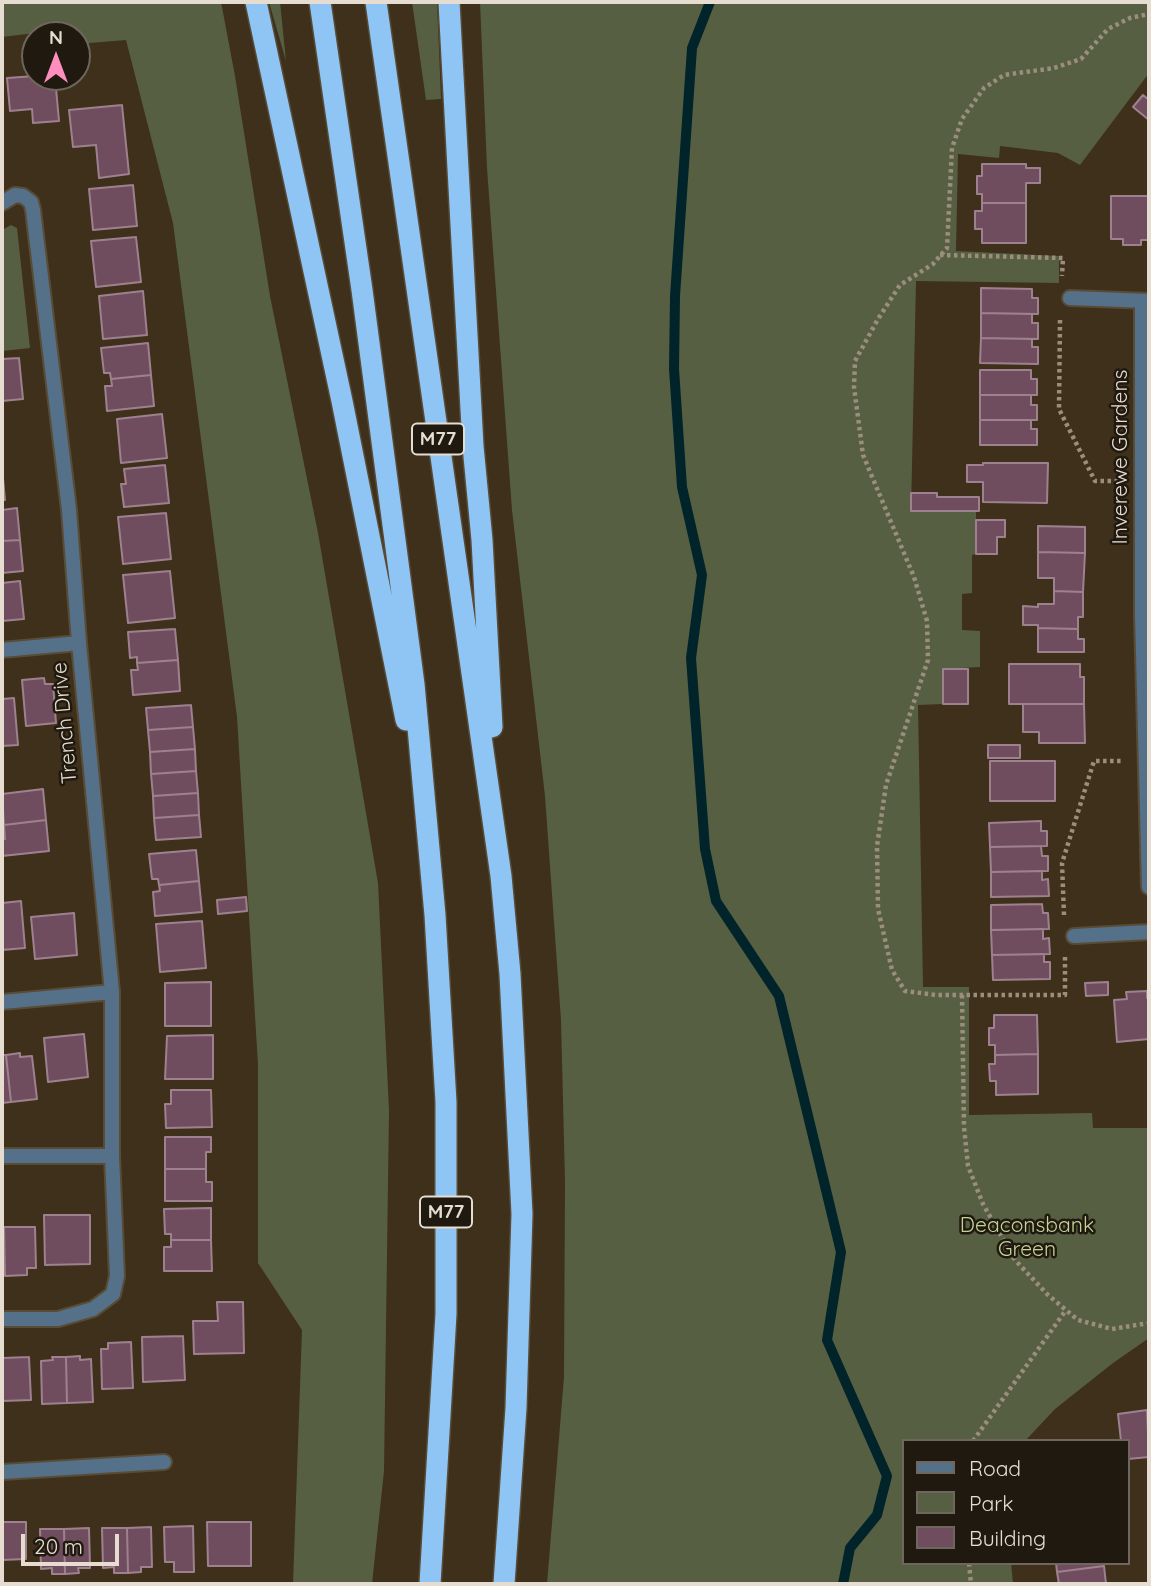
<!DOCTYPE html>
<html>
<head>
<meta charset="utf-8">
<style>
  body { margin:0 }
  #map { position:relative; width:1151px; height:1586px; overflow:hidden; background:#3e301a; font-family:Quicksand,sans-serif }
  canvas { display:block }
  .frame { position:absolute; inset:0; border:4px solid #e6ddd0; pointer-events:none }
  .legend { position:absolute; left:902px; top:1439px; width:228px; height:126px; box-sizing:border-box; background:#201910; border:2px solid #6f675d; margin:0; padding:9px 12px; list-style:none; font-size:21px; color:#e6ddd0 }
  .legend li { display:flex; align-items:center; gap:14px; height:35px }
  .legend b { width:35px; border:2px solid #6f675d }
  .north { position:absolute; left:21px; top:21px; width:70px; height:70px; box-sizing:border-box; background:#201910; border:2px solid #6f675d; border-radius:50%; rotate:0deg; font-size:19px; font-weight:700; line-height:28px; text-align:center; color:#e6ddd0 }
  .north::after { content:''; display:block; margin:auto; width:24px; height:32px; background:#fe8ebd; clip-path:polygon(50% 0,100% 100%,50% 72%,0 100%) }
  .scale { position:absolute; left:21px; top:1534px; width:98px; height:32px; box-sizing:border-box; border:4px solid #e6ddd0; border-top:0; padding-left:9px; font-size:21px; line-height:24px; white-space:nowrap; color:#e6ddd0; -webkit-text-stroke:5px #201910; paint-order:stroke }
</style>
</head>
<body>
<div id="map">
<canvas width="1151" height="1586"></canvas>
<div class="frame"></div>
<ul class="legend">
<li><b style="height:9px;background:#55718a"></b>Road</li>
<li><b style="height:19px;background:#575f43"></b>Park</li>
<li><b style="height:19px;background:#704d5e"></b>Building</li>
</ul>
<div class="north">N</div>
<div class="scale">20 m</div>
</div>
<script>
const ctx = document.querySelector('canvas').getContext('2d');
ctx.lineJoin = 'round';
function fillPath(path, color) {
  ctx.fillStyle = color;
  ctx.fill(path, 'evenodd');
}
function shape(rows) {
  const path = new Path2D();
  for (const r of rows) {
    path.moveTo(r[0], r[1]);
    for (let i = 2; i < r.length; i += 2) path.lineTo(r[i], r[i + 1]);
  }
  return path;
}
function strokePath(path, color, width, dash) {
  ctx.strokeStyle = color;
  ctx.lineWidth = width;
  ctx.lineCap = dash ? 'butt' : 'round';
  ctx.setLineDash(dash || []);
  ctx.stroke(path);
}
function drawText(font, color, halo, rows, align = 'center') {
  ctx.font = font + ' Quicksand,sans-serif';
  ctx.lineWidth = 5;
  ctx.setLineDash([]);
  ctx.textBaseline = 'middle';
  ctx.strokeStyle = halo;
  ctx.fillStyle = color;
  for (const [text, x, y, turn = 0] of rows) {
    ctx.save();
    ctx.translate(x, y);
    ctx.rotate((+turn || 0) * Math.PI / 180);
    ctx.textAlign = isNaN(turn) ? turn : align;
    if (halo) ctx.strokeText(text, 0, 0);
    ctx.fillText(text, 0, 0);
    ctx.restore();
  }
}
fillPath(shape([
  [2,2,221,2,235,76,270,296,318,533,378,883,389,1110,384,1471,372,1584,293,1584,302,1330,258,1263,258,1065,237,717,173,223,126,40,77,44,77,35,61,35,60,30,2,37],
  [269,2,280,2,286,61],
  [412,2,437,2,441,99,426,100],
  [480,2,1149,2,1149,73,1080,165,1058,153,1000,146,999,158,958,154,956,251,1059,256,1059,283,916,281,911,511,976,511,976,554,972,555,972,593,962,594,962,630,980,631,980,667,943,669,943,704,918,705,923,987,969,987,969,1115,1092,1113,1093,1128,1149,1128,1149,1338,1113,1363,1055,1409,1025,1441,904,1441,904,1563,1011,1563,1013,1584,547,1584,564,1377,565,1182,561,1020,545,796,512,510,487,168],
  [11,225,17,228,30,348,2,351,2,230]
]), '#575f43');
strokePath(shape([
  [710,2,692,48,675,296,674,369,682,487,702,575,691,658,705,849,716,901,779,996,841,1252,827,1340,887,1476,877,1515,850,1548,843,1584]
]), '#00242a', 10);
const building = shape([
  [35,76,55,77,59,121,33,123,32,109,10,111,7,78,35,76],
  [1143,95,1149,100,1149,120,1133,107,1143,95],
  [122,105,129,174,99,178,96,145,73,147,69,110,122,105],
  [982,164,1026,164,1026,168,1040,168,1040,183,1026,183,1026,203,982,203,982,194,977,194,977,176,982,176,982,164],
  [133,185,137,226,93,230,89,189,133,185],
  [1111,196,1149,196,1149,240,1141,240,1141,245,1123,245,1123,239,1111,239,1111,196],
  [982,203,1026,203,1026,243,982,243,982,229,975,229,975,211,982,211,982,203],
  [136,237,141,282,96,287,91,241,136,237],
  [981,288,1032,289,1032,298,1038,298,1038,314,981,313,981,288],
  [143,291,147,335,103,339,99,296,143,291],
  [981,313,1032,314,1032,323,1038,323,1038,339,981,338,981,313],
  [981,338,1032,339,1032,347,1038,347,1038,364,980,363,981,338],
  [148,343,151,375,111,379,110,373,104,373,101,348,148,343],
  [19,358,23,399,2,401,2,359,19,358],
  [980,370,1031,370,1031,379,1037,379,1037,395,980,395,980,370],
  [151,375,154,406,107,411,105,386,112,386,111,379,151,375],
  [980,395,1031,395,1031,405,1037,405,1037,420,980,420,980,395],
  [162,414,167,458,121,463,117,419,162,414],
  [980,420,1031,420,1031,429,1037,429,1037,445,980,445,980,420],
  [983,463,1048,463,1047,503,983,502,983,482,967,482,967,465,983,465,983,463],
  [165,465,169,503,124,507,121,484,126,484,124,469,165,465],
  [2,467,5,500,2,500,2,467],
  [911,493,937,493,937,497,979,497,979,511,911,511,911,493],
  [17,508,20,540,2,541,2,510,17,508],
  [166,513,171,559,123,564,118,517,166,513],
  [976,520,1005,520,1005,537,997,537,997,554,976,554,976,520],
  [1038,526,1085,527,1085,553,1038,552,1038,526],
  [20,540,23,571,2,573,2,541,20,540],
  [1038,552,1085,553,1083,592,1054,591,1054,578,1038,578,1038,552],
  [170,571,175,618,128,623,123,575,170,571],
  [20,581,24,619,2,621,2,583,20,581],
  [1054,591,1083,592,1083,617,1078,617,1078,629,1038,628,1038,625,1023,625,1023,606,1038,607,1038,604,1054,604,1054,591],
  [1038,628,1078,629,1078,639,1084,639,1084,652,1038,652,1038,628],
  [175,629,178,660,137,663,137,657,130,658,128,632,175,629],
  [178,660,180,691,133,695,131,670,138,670,137,663,178,660],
  [1009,664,1080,664,1080,677,1084,677,1084,704,1009,704,1009,664],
  [943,669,968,669,968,704,943,704,943,669],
  [44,678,45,684,53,684,56,723,26,726,22,680,44,678],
  [14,698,18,745,2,746,2,699,14,698],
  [1023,704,1084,704,1085,743,1039,743,1039,732,1023,732,1023,704],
  [191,705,193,727,148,730,146,708,191,705],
  [193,727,195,749,150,752,148,730,193,727],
  [988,745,1020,745,1020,758,988,758,988,745],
  [195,749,196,771,151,774,150,752,195,749],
  [990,761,1055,761,1055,801,990,801,990,761],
  [196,771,198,793,153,796,151,774,196,771],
  [43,789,46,820,4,825,2,794,43,789],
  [198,793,199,815,154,818,153,796,198,793],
  [199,815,201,837,156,840,154,818,199,815],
  [46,820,49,851,2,856,2,839,5,839,4,825,46,820],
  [1041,821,1041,831,1047,831,1047,846,990,847,989,823,1041,821],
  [1041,846,1042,856,1048,856,1048,871,991,872,990,847,1041,846],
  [196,850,199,881,159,885,158,879,152,879,149,854,196,850],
  [1042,871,1042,880,1048,879,1049,896,991,897,991,872,1042,871],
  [199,881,202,912,155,916,153,892,160,891,159,885,199,881],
  [246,897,247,911,218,914,217,900,246,897],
  [21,901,25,948,2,950,2,903,21,901],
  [1042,904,1043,913,1048,913,1049,929,991,930,991,905,1042,904],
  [74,913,77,955,35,959,31,917,74,913],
  [202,921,206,968,160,972,156,924,202,921],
  [1043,929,1043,939,1049,938,1050,954,992,955,991,930,1043,929],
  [1044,954,1044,962,1050,962,1050,979,993,980,992,955,1044,954],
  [211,982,211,1026,165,1026,165,983,211,982],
  [1108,982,1108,995,1086,996,1085,983,1108,982],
  [1147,991,1147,998,1149,997,1149,1039,1117,1042,1114,1000,1127,999,1126,992,1147,991],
  [994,1015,1037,1015,1038,1054,995,1055,995,1045,989,1045,989,1028,994,1028,994,1015],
  [84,1034,88,1077,48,1082,44,1038,84,1034],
  [213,1035,213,1079,165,1079,167,1036,213,1035],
  [20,1053,20,1057,32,1056,37,1099,11,1102,6,1055,20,1053],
  [1038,1054,1038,1094,996,1095,996,1081,990,1081,989,1064,995,1064,995,1055,1038,1054],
  [2,1055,6,1055,11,1102,2,1103,2,1055],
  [171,1090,211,1090,212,1127,166,1128,165,1104,171,1104,171,1090],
  [165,1137,211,1137,211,1152,206,1152,206,1169,165,1169,165,1137],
  [165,1169,206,1169,206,1182,212,1182,212,1201,165,1201,165,1169],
  [211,1208,211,1240,171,1240,171,1234,165,1234,164,1209,211,1208],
  [44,1215,90,1215,90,1264,45,1265,44,1215],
  [4,1227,35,1227,36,1268,27,1268,27,1275,5,1276,4,1227],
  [171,1240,211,1240,212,1271,164,1271,164,1247,171,1247,171,1240],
  [217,1302,243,1302,244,1353,194,1354,193,1321,218,1321,217,1302],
  [183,1336,185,1380,143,1382,142,1337,183,1336],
  [131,1342,133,1388,102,1389,101,1349,108,1349,108,1343,131,1342],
  [80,1356,80,1360,91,1359,93,1402,67,1403,66,1357,80,1356],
  [29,1357,31,1400,2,1401,2,1358,29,1357],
  [52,1357,66,1357,67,1403,42,1404,41,1361,53,1360,52,1357],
  [1147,1410,1149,1457,1128,1459,1128,1441,1121,1441,1118,1414,1147,1410],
  [2,1522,26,1522,26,1559,2,1560,2,1522],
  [207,1522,251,1522,251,1566,208,1566,207,1522],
  [193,1526,194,1572,174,1572,174,1562,165,1562,164,1527,193,1526],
  [151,1527,152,1567,141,1567,141,1572,128,1573,127,1528,151,1527],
  [89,1528,90,1568,78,1568,79,1573,65,1574,64,1529,89,1528],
  [102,1528,127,1528,128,1573,114,1573,114,1567,103,1568,102,1528],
  [40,1529,64,1529,65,1574,52,1574,52,1568,41,1569,40,1529],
  [1056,1563,1103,1563,1104,1566,1057,1572,1056,1563],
  [1104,1566,1106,1584,1059,1584,1057,1572,1104,1566]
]);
fillPath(building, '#704d5e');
strokePath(building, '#9e818f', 2);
const street = shape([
  [2,203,15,195,23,196,31,202,33,210,69,510,79,643,112,992,112,1156,117,1276,113,1294,93,1309,58,1319,2,1319],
  [1070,298,1149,301],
  [1142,301,1142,614,1149,887],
  [2,650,79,643],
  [1074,936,1149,932],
  [2,1002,112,992],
  [2,1156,112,1156],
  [2,1472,164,1462]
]);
const highway = shape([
  [256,2,342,401,406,720],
  [320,2,362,290,414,684,435,915,446,1102,446,1314,430,1584],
  [376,2,501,876,510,974,522,1214,516,1408,504,1584],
  [449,2,473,446,482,540,492,727]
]);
strokePath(street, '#594c37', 18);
strokePath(highway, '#594c37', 24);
strokePath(shape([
  [940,255,1063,258,1062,276],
  [1060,320,1059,409,1095,481,1120,481],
  [1064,915,1062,863,1094,761,1123,761],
  [1065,957,1065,995,936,995,905,991,892,970,878,909,877,846,886,785,928,660,927,621,914,577,863,455,854,387,855,361,878,319,900,285,933,264,947,248,952,148,962,119,984,88,1004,75,1054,68,1081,59,1108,29,1130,18,1149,14],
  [962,995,964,1127,968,1166,983,1204,1015,1260,1048,1295,1078,1320,1112,1329,1149,1323],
  [973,1441,1066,1310],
  [969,1563,971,1584]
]), '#9a8e7d', 4.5, [3.5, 3.5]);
strokePath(street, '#55718a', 14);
strokePath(highway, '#8ec5f5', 21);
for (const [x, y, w] of [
  [438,439,52],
  [446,1212,52]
]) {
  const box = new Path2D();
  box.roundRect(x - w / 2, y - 15.5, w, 31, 5);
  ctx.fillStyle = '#201910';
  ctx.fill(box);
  strokePath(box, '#e6ddd0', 2);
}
drawText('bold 19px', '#e6ddd0', null, [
  ["M77",438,439],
  ["M77",446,1212]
]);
drawText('21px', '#e6ddd0', '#201910', [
  ["Inverewe Gardens",1121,457,-90],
  ["Trench Drive",65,723,-95]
]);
drawText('21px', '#c3d396', '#201910', [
  ["Deaconsbank",1027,1226],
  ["Green",1027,1250]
]);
</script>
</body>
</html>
